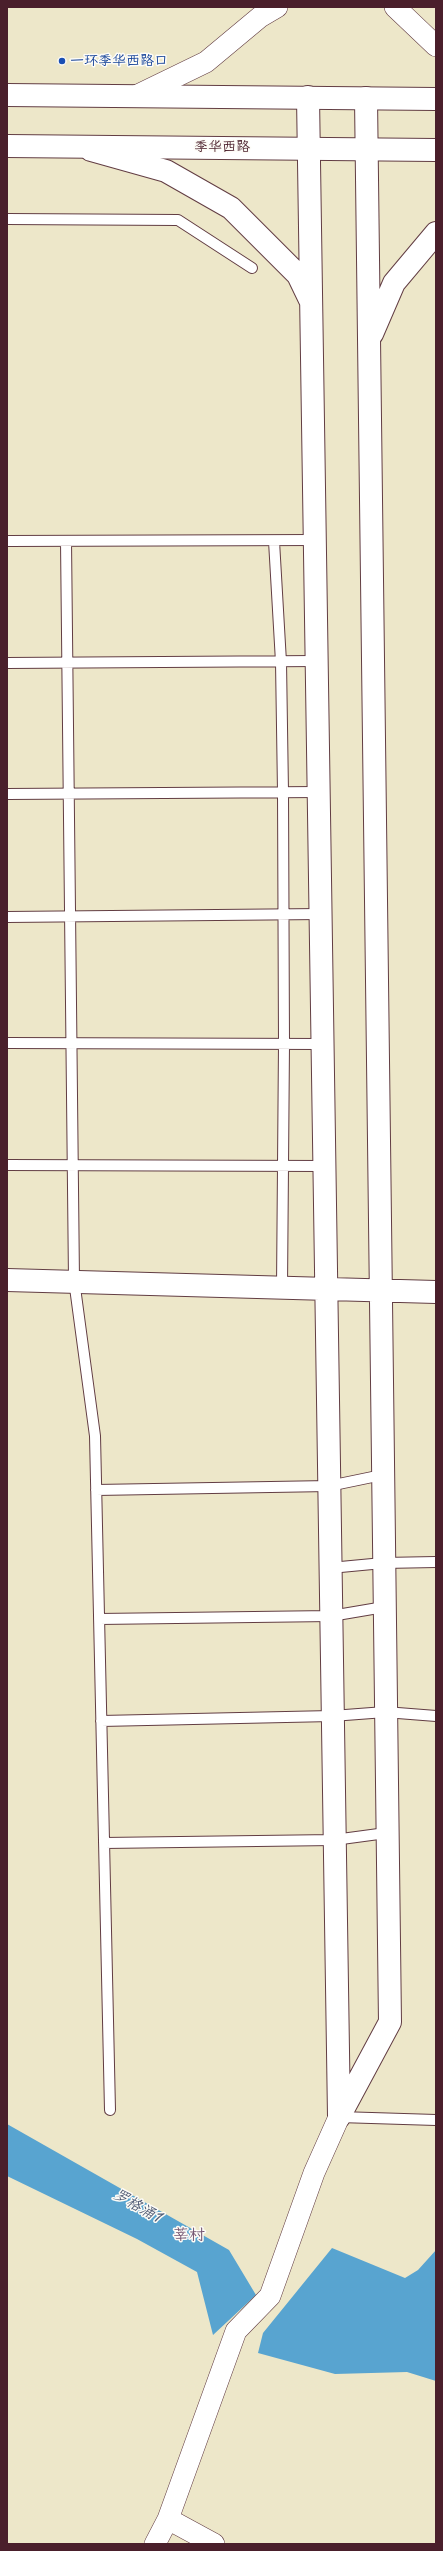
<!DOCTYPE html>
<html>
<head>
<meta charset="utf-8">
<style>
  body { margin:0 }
  #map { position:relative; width:443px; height:2551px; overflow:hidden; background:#ede7c9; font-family:"Playpen Sans",sans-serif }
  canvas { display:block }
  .frame { position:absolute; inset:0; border:8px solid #4a1f2b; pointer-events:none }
</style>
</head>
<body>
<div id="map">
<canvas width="443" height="2551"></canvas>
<div class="frame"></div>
</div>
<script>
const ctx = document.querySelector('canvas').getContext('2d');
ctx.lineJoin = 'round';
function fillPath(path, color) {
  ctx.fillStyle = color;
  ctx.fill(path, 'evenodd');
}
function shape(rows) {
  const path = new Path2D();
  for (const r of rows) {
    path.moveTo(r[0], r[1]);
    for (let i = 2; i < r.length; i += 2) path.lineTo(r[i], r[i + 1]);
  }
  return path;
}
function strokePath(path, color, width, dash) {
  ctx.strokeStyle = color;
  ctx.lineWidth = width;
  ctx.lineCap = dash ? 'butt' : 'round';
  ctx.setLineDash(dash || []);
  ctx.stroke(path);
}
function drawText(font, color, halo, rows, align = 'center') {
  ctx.font = font + ' "Playpen Sans","LXGW WenKai TC",sans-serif';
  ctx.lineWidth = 3;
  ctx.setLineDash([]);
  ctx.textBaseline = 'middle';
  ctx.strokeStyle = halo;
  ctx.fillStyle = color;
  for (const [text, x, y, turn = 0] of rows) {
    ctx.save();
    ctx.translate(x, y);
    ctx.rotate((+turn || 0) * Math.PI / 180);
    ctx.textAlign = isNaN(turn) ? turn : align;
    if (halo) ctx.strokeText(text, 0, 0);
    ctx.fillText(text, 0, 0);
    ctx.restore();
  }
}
fillPath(shape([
  [7,2124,229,2250,256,2295,213,2335,197,2272,137,2239,7,2176],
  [332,2248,405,2278,418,2270,436,2250,436,2381,407,2372,335,2374,258,2353,263,2333]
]), '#58a4d0');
const lane = shape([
  [7,219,178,220,252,268],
  [7,541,316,540],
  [66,541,74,1280,95,1436,110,2110],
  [274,541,281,662,283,792,284,1044,282,1287],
  [7,663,317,661],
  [7,794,319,792],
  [7,917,321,914],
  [7,1043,322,1044],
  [7,1165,324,1166],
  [96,1490,329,1486,382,1475],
  [330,1568,383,1563,436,1562],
  [99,1619,331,1616,384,1607],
  [101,1721,332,1716,385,1712,436,1716],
  [104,1843,334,1840,386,1833],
  [339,2117,436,2120]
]);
const street = shape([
  [395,7,436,46],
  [138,95,206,62,260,17,277,7],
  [168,2519,236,2331,270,2296,314,2173,339,2117],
  [155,2544,168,2519,214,2544]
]);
const secondary = shape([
  [308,97,339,2116],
  [91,150,166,171,231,208,298,275,311,302],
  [372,334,394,283,436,233],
  [7,1280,436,1292],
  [339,2117,390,2022,366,98]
]);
const primary = shape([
  [7,95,436,99],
  [7,146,436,150]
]);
strokePath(lane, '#623d43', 12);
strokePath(street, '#623d43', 22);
strokePath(secondary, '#623d43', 24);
strokePath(primary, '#623d43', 24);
strokePath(lane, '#fff', 10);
strokePath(street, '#fff', 21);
strokePath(secondary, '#fff', 22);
strokePath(primary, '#fff', 22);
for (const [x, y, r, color] of [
  [62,61,4,"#1a4fb4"]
]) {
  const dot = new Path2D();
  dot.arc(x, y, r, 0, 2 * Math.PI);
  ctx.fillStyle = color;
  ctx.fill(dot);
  strokePath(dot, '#fdfcf7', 1.5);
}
drawText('14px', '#164399', '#fdfcf7', [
  ["一环季华西路口",70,61]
], 'left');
drawText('14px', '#4a1f2b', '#fdfcf7', [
  ["季华西路",222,147]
]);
drawText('italic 15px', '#505b75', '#fdfcf7', [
  ["罗格涌1",137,2206,30]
]);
drawText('16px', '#745572', '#fdfcf7', [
  ["莘村",189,2236]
]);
</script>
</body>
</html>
